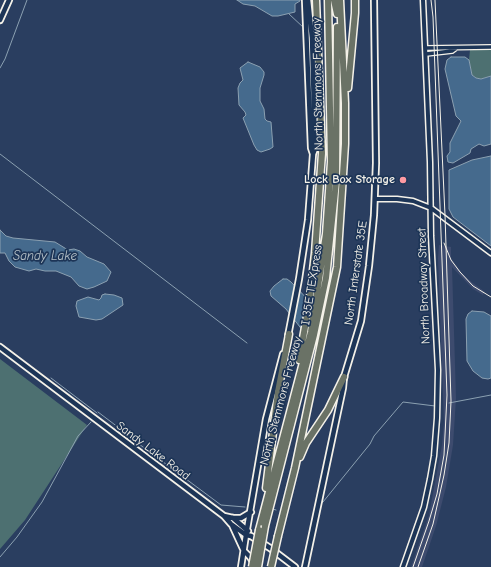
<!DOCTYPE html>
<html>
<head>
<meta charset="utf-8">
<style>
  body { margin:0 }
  canvas { display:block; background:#2a3e60 }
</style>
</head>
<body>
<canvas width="491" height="567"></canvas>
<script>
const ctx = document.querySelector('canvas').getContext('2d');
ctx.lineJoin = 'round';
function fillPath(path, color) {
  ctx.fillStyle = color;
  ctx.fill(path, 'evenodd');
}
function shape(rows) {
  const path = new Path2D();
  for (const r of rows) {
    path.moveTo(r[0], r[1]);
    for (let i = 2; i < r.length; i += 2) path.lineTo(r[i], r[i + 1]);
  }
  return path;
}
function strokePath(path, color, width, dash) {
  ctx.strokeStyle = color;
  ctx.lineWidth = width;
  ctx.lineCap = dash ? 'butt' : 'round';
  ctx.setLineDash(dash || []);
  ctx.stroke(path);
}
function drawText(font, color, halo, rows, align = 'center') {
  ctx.font = font + ' "Comic Neue",sans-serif';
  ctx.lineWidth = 3.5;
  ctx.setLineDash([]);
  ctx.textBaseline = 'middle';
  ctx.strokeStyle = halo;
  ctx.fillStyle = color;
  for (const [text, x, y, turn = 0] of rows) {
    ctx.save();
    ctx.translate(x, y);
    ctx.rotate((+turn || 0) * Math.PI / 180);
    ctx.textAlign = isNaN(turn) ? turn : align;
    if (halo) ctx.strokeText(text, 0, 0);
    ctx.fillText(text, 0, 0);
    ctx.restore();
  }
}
fillPath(shape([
  [439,245,451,247,451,258,461,272,469,280,485,292,483,295,473,289,452,267,456,398,453,445,446,487,436,526,422,567,411,567,429,515,442,445,444,422,438,258]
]), '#3d4b6e');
fillPath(shape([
  [491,49,491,76,481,79,476,78,472,75,469,60,470,50],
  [0,359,87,425,25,520,0,549]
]), '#4d7071');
const water = shape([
  [237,0,300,0,300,1,295,4,295,12,278,16,272,16,255,6,243,4,237,0],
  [451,57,465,57,469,60,472,75,476,78,481,79,491,76,491,144,484,146,479,144,471,149,470,153,453,163,448,162,447,156,450,152,450,143,461,121,456,116,445,69,447,60,451,57],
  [248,62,260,67,264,72,264,75,260,88,260,101,264,109,265,119,267,121,271,122,273,147,270,149,261,152,257,150,254,145,243,118,246,115,245,112,239,105,238,88,240,83,243,80,240,68,248,62],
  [491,156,491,246,453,217,449,209,449,170,472,160,491,156],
  [0,230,6,236,13,238,55,242,68,250,74,249,80,251,87,257,104,264,111,272,107,281,94,287,87,289,79,286,71,277,56,271,45,271,36,269,29,271,15,267,9,261,5,253,0,253,0,230],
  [283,279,287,279,291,282,316,308,310,334,303,331,286,309,271,296,270,291,274,286,283,279],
  [105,294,114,295,122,298,123,305,102,319,96,320,79,317,76,306,77,301,88,297,99,300,101,298,102,295,105,294],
  [472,311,484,312,491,316,491,378,488,379,482,378,473,371,467,361,466,319,468,314,472,311]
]);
fillPath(water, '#456a8d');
strokePath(water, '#8ba0b1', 1);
strokePath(shape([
  [289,14,304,28],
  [0,68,5,59,27,0],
  [0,154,247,343],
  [51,378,97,413],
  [449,403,491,395],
  [98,412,135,440],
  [139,444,221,505,245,507],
  [321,503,323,502,370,444,374,436,403,402,435,406],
  [273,509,276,510],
  [0,557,17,537,42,502,78,436,91,422]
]), '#8ba0b1', 1);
const minor = shape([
  [426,48,491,47],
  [426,54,452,51,456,48]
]);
const tertiary = shape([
  [375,199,397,199,413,201,431,208,491,253],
  [403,567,424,507,430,479,434,456,437,418,438,370,431,236,430,162,423,0]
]);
const secondary = shape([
  [308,0,312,38,315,149,313,154],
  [0,20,9,0],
  [288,336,299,279,308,220,313,154,311,148,305,0],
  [0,347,224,516,231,524,246,535,251,536,270,548,295,567],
  [224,516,233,518,241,518,251,512],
  [233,518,248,531],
  [232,525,244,551,250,557,253,562],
  [241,567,246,535,266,419,283,354],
  [305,567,343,388,344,377,361,321,369,266,374,215,376,163,374,0]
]);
const motorway = shape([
  [334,0,337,14],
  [348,88,355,13,355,0],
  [299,360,309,305,315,253,322,153,316,0],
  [300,457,306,443,328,410,344,377],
  [266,488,278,392,289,334],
  [265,526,314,335,326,278,336,182,337,27],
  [259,530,311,332,326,234,331,162,328,0],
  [278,536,295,468,337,267,345,144,345,103,340,0]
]);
strokePath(minor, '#f4f1e8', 6);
strokePath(tertiary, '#f4f1e8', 7);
strokePath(secondary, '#f4f1e8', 8);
strokePath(motorway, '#f4f1e8', 9);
strokePath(minor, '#1d3557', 3.5);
strokePath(tertiary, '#1d3557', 4);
strokePath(secondary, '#1d3557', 4.5);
strokePath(motorway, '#6a7266', 6);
strokePath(shape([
  [418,567,433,524,444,475,449,443,451,401,445,215,435,0]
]), '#f4f1e8', 1);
strokePath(shape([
  [444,243,451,260,460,272,473,286,491,297],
  [413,567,429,521,437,494,444,455,447,395,433,17,431,0]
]), '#f4f1e8', 1);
const motorwayBridge = shape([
  [252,567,259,530],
  [258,567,265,526],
  [271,567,278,536]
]);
strokePath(motorwayBridge, '#f4f1e8', 9, []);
strokePath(motorwayBridge, '#6a7266', 6);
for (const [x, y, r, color] of [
  [403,180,4,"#ff9aa2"]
]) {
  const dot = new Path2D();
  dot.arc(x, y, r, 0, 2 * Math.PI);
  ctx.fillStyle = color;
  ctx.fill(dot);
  strokePath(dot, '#1d3557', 1.5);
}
drawText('12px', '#f4f1e8', '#1d3557', [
  ["North Stemmons Freeway",318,84,-91],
  ["North Interstate 35E",356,273,-82],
  ["I 35E TEXpress",312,285,-81],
  ["North Broadway Street",424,286,-92],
  ["North Stemmons Freeway",281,401,-75],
  ["Sandy Lake Road",153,451,37]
]);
drawText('bold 12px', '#f4f1e8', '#1d3557', [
  ["Lock Box Storage",395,180]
], 'right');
drawText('italic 13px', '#b7c2c8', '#1d3557', [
  ["Sandy Lake",45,256]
]);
</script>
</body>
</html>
